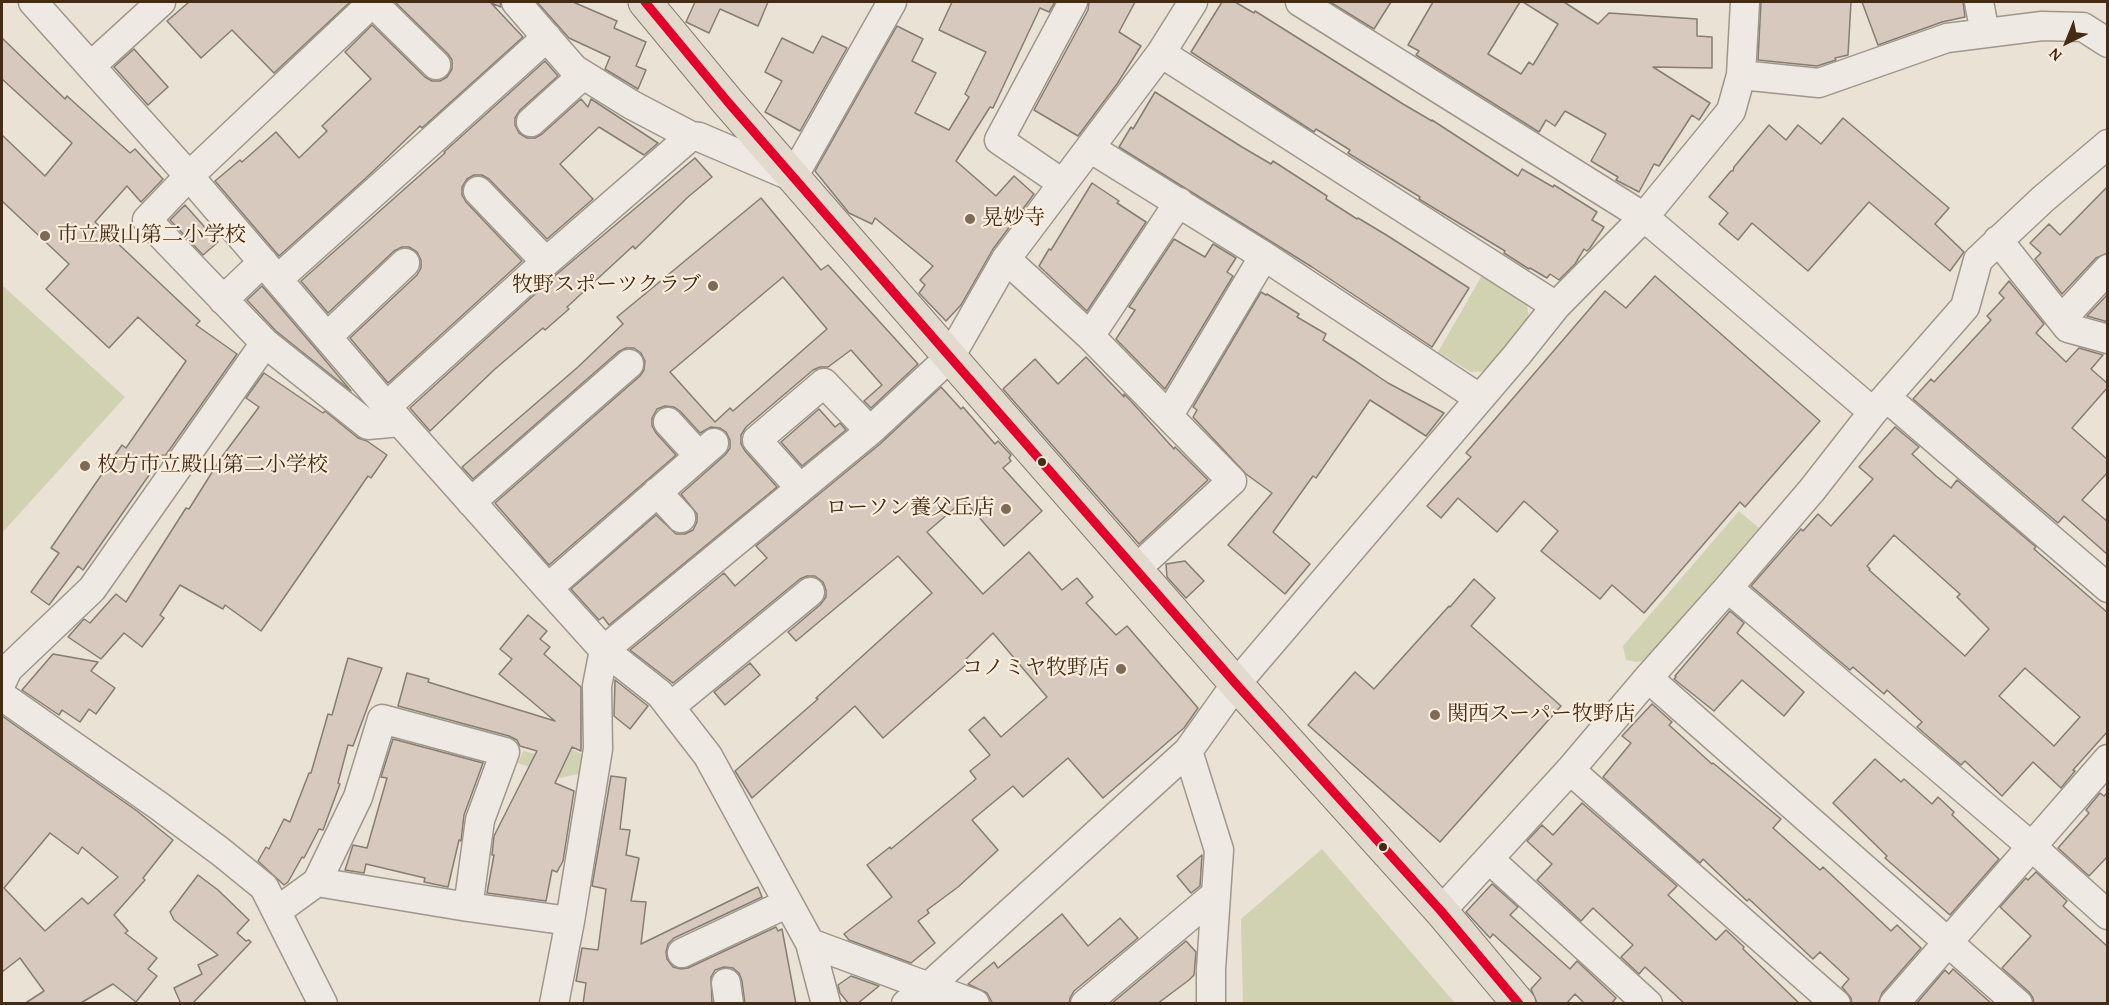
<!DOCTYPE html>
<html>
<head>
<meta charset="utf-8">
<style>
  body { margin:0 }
  #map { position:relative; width:2109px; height:1005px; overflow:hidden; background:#eae2d4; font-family:"Gentium Book Plus",serif }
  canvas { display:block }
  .frame { position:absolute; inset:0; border:3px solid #442b13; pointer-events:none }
  .north { position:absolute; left:2037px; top:12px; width:60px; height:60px; -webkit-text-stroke:4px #f8eddd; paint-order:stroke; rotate:223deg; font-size:16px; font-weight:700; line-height:24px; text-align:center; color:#442b13 }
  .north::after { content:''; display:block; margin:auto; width:21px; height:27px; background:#442b13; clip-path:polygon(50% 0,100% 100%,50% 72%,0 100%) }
</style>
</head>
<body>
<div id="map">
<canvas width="2109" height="1005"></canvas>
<div class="frame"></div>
<div class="north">N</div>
</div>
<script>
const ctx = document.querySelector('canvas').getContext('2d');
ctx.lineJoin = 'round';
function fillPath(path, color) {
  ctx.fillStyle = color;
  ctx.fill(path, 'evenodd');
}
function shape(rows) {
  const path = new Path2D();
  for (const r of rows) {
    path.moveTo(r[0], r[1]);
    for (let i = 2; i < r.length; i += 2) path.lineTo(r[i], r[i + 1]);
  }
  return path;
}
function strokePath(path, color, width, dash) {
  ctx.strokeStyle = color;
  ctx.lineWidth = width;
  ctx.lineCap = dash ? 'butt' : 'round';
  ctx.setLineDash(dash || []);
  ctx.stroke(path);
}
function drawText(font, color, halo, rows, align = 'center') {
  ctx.font = font + ' "Gentium Book Plus","Noto Serif JP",serif';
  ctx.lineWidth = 4.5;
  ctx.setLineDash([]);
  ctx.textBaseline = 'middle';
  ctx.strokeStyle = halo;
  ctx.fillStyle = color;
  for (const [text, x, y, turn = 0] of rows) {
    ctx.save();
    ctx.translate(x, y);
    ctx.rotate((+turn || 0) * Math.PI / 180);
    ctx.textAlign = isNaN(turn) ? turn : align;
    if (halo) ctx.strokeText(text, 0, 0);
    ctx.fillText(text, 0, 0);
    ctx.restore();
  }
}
fillPath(shape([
  [1484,272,1525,295,1529,317,1486,371,1471,372,1438,352],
  [2,285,125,397,2,533],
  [1739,511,1759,528,1645,661,1636,662,1626,660,1623,646],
  [542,736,582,754,584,773,560,778,518,763,523,751,536,754],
  [1322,849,1455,1003,1243,1003,1241,919]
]), '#d1d2b2');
const building = shape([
  [189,2,350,2,274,73,232,30,201,58,167,21,189,2],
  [395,2,500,2,501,7,491,3,523,37,422,128,420,126,366,178,279,256,215,181,240,160,242,162,276,132,299,158,327,131,322,126,371,79,345,52,372,25,425,77,432,81,440,81,447,77,452,69,452,60,448,54,395,2],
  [537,2,573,2,617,21,614,28,646,42,636,66,646,70,638,89,605,69,610,57,569,38,537,2],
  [695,2,768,2,758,26,720,9,709,33,686,22,695,2],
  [952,2,1055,2,1049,12,1040,8,993,108,990,107,956,161,996,196,1014,176,1034,194,993,249,961,305,946,321,919,293,925,285,920,280,933,266,875,218,872,224,849,213,815,171,897,26,923,39,912,61,936,73,915,113,949,130,969,97,965,94,986,52,939,30,952,2],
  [1089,2,1135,2,1119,32,1141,46,1117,84,1078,136,1034,110,1088,10,1089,2],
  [1222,2,1235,2,1254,13,1255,11,1403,104,1432,121,1432,120,1518,176,1522,169,1553,187,1554,185,1597,212,1592,220,1604,227,1590,248,1587,251,1584,249,1575,264,1559,280,1550,274,1547,278,1530,268,1529,269,1504,253,1505,251,1419,199,1420,197,1348,153,1350,150,1316,129,1314,132,1191,52,1222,2],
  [1330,2,1391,2,1374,29,1330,2],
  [1433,2,1520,2,1488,54,1521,74,1529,62,1533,65,1558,24,1523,2,1564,2,1598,24,1609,13,1697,19,1697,36,1712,37,1712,68,1653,67,1710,103,1699,120,1692,115,1659,166,1654,164,1639,192,1616,180,1618,177,1591,161,1606,134,1565,111,1555,126,1546,120,1539,132,1416,55,1419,51,1408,45,1433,2],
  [1761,2,1851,2,1848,55,1835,58,1836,60,1817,66,1758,60,1761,2],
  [1862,2,1963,2,1965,17,1942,22,1878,45,1862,2],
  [822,36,847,48,800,131,765,112,782,81,765,72,782,38,813,53,822,36],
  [2,38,65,99,67,96,130,153,135,149,163,179,141,202,127,186,95,222,200,321,196,325,237,354,165,456,163,455,83,570,78,566,49,605,31,592,59,553,51,548,122,445,126,448,186,361,138,317,109,348,46,289,69,264,2,201,2,135,45,176,72,143,2,79,2,38],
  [134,49,168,87,148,105,114,67,134,49],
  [545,61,558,76,520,110,515,118,515,125,519,133,527,138,535,138,542,134,581,99,588,107,591,99,658,143,644,155,599,127,560,164,593,199,547,239,489,179,482,175,474,175,467,179,462,187,462,195,466,202,522,261,388,383,350,338,417,275,421,268,421,260,417,252,409,247,402,247,394,251,328,313,301,281,445,153,444,152,545,61],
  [1155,92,1242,147,1271,164,1273,161,1327,196,1326,199,1357,219,1358,218,1388,236,1469,288,1432,347,1312,267,1119,147,1131,127,1133,129,1155,92],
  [1843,118,1949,208,1935,224,1964,252,1950,271,1869,202,1808,271,1752,223,1738,240,1719,224,1728,213,1709,197,1731,171,1733,171,1734,167,1769,125,1786,140,1798,125,1821,144,1843,118],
  [695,158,712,177,688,197,635,249,633,246,567,307,569,309,545,330,543,328,495,369,430,431,410,408,557,274,695,158],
  [1092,183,1119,201,1117,203,1146,222,1087,311,1039,266,1049,249,1051,250,1092,183],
  [2108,186,2108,253,2096,258,2062,294,2035,259,2041,253,2030,243,2049,224,2060,235,2108,186],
  [761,198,821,270,828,265,918,364,871,408,864,401,882,385,851,350,828,367,820,367,813,370,746,427,741,435,741,444,745,451,777,487,609,625,603,617,599,620,571,589,656,515,676,534,685,534,693,530,697,522,697,514,681,494,725,455,730,448,730,440,726,432,720,428,711,427,700,433,680,411,674,407,665,406,657,409,652,418,652,426,656,433,676,455,549,565,495,503,640,376,644,370,645,361,641,353,634,348,626,348,618,352,473,479,462,467,578,367,623,324,617,317,761,198],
  [783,277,827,329,733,411,730,408,715,422,670,372,783,277],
  [185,205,218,242,203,255,170,220,185,205],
  [1174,239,1205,257,1213,244,1236,258,1227,272,1233,276,1165,389,1116,339,1135,310,1129,307,1174,239],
  [1655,276,1820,421,1745,507,1740,502,1644,613,1612,585,1600,599,1541,551,1558,531,1524,501,1497,532,1458,498,1441,518,1427,506,1471,457,1466,453,1605,291,1626,308,1655,276],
  [2009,281,2044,324,2036,333,2066,362,2079,348,2103,355,2091,369,2108,384,2108,387,2072,428,2108,460,2108,472,2082,500,2108,522,2108,555,2064,516,2058,523,1913,399,1931,379,1934,382,1991,320,1987,316,2004,298,1999,293,2009,281],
  [262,286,315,348,351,391,276,331,247,300,262,286],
  [1261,292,1266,295,1267,294,1299,314,1297,317,1326,334,1323,340,1354,360,1388,383,1444,413,1426,436,1370,400,1316,478,1313,476,1273,532,1310,564,1285,594,1228,545,1272,493,1246,474,1193,417,1197,410,1193,407,1261,292],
  [2108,294,2108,322,2087,316,2108,294],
  [1086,357,1124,397,1124,394,1130,400,1174,449,1175,447,1208,480,1139,544,1003,389,1035,359,1058,384,1086,357],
  [264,373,323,413,325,411,358,438,367,441,387,455,371,478,368,476,261,631,225,605,223,609,180,585,160,615,164,618,142,647,124,633,101,659,68,637,84,619,90,623,116,594,126,602,186,508,189,509,221,458,259,407,246,398,264,373],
  [941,387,961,409,963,407,995,444,998,441,1011,455,1009,458,1011,461,1003,468,1042,511,1004,546,964,500,927,532,983,594,1029,552,1062,590,1077,578,1093,597,1086,603,1116,635,1127,626,1198,708,1184,728,1103,798,1068,758,1023,797,1013,786,972,820,998,850,958,887,927,910,929,913,918,921,935,943,911,963,849,940,844,934,892,897,867,865,890,847,891,849,976,779,970,771,990,755,969,730,984,717,1001,737,1047,697,993,633,966,659,969,662,883,738,855,706,752,798,735,771,818,699,816,698,932,593,898,556,796,641,788,632,820,605,826,597,826,590,823,582,815,576,807,576,800,579,673,683,630,650,724,573,735,586,767,558,756,546,880,444,941,387],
  [819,409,835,427,840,423,846,430,802,466,781,442,819,409],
  [1895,427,1919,447,1912,454,1936,476,1951,488,1957,480,2036,547,2034,549,2108,613,2108,731,2073,770,2075,771,2061,788,2033,762,2002,796,1965,761,1961,765,1917,727,1922,722,1887,690,1884,694,1853,667,1850,670,1751,586,1801,529,1803,531,1818,514,1831,526,1873,479,1859,467,1895,427],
  [1894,535,1960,594,1957,597,1989,629,1965,656,1869,570,1870,569,1867,566,1894,535],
  [2025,668,2080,717,2054,746,1999,696,2025,668],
  [1185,561,1204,581,1186,598,1167,577,1166,564,1185,561],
  [1474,579,1495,598,1471,626,1561,706,1440,842,1308,725,1355,672,1374,689,1449,606,1450,607,1474,579],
  [1730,611,1744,623,1737,633,1804,692,1784,716,1742,680,1714,711,1674,679,1676,677,1675,676,1730,611],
  [528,615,547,631,540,639,550,647,544,654,581,687,581,751,572,747,555,783,574,791,563,861,557,872,552,870,546,901,487,893,494,855,492,855,494,836,537,751,520,746,517,740,509,736,398,706,407,673,429,679,428,682,555,721,499,674,512,659,500,649,528,615],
  [53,654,98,662,91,671,115,688,96,714,89,709,80,722,62,710,59,715,22,690,53,654],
  [348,658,382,668,353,746,348,745,338,783,340,784,323,830,319,829,304,858,302,857,288,882,284,885,258,861,266,847,269,849,284,819,290,822,309,773,311,773,328,714,332,715,348,658],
  [750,663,760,675,725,705,714,692,750,663],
  [615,680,648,706,630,729,614,716,615,680],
  [1652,704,1672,722,1669,725,1712,764,1713,763,1781,819,1773,828,1820,870,1823,867,1891,931,1897,925,1921,948,1882,993,1878,1004,1852,1004,1851,998,1842,987,1849,979,1820,952,1813,959,1749,899,1747,901,1703,859,1700,863,1603,777,1631,743,1622,736,1652,704],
  [2,716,137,811,173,840,143,878,145,880,114,915,128,931,125,933,157,958,148,969,157,976,136,1002,113,984,79,1004,24,1004,44,991,20,958,2,972,2,716],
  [50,833,78,854,82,847,118,877,88,904,82,898,45,931,4,888,50,833],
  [393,739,483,763,464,815,461,841,459,840,448,887,424,882,425,878,366,864,364,873,345,870,353,845,367,848,387,778,381,777,393,739],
  [1875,759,1901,782,1904,779,1932,804,1938,797,1954,812,1952,815,1999,859,1950,915,1885,858,1887,856,1833,803,1875,759],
  [611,776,626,778,620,829,630,830,626,855,639,858,631,901,646,902,641,944,758,887,762,897,674,938,668,944,666,952,667,959,673,967,681,969,688,968,776,927,778,931,782,929,796,1004,745,1004,742,981,739,973,733,968,724,967,715,970,711,977,712,1004,583,1004,586,983,576,981,582,948,598,950,606,889,592,886,611,776],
  [2108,792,2108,856,2089,876,2058,848,2089,813,2086,810,2100,793,2104,796,2108,792],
  [1582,803,1677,886,1668,895,1716,940,1726,930,1744,947,1743,949,1800,1004,1685,1004,1645,967,1639,974,1621,957,1633,945,1593,908,1581,921,1537,880,1552,864,1527,841,1542,825,1553,835,1582,803],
  [1202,855,1200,886,1191,893,1177,876,1202,855],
  [2036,872,2067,901,2063,906,2108,947,2108,1004,2034,1004,2033,998,2029,992,2002,968,2031,936,2000,907,2026,878,2028,880,2036,872],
  [198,875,218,890,249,920,237,933,246,941,249,940,251,942,192,1004,181,1004,174,988,202,974,198,965,218,955,174,920,170,912,198,875],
  [1492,884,1518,907,1510,915,1570,969,1577,961,1616,998,1611,1004,1585,1004,1575,994,1566,1004,1537,1003,1531,989,1541,978,1493,934,1490,938,1466,912,1492,884],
  [1062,914,1088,946,1120,918,1138,938,1074,991,1070,998,1069,1004,993,1004,987,993,968,984,994,962,998,968,1062,914],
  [1186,941,1196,952,1194,975,1189,980,1157,1004,1111,1004,1186,941],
  [1953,969,1992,1004,1916,1004,1945,970,1949,974,1953,969],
  [851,976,879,986,857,1004,849,1004,840,993,838,985,851,976]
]);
fillPath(building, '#d7c9bd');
strokePath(building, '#867d73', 1.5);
const street = shape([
  [33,2,189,176,400,422,548,588,604,650,660,694,708,756,810,943,975,1004],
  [372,2,436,65],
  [516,2,574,69,632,105,691,136,699,137,793,177,892,2],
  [1300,2,1644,217,1873,412],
  [1979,2,1985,33],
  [1161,53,1556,306],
  [91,66,161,2],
  [1741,75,1819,83,1947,38,2042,26,2083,27,2108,43],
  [531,122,583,75],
  [1090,148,1264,256,1479,398],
  [1062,183,999,140,1073,2],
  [478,191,546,262],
  [1998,240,2068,328,2108,339],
  [1006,259,1090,336,1232,481,1136,569],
  [278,279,547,37],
  [223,300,263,262],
  [2062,319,2108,269],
  [1090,336,1179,202],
  [327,337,405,263],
  [265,343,147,220,189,176,373,2],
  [1887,398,2108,588],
  [387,406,546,262,691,136],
  [1169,415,1264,256],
  [668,422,699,456],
  [800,488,757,440,824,383,870,431],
  [657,492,681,518],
  [471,502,629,364],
  [548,588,714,443],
  [1728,588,2031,846,2108,915],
  [1648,678,2018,1004],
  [2,682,8,669,92,589,265,343,368,425,400,422],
  [2,696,159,806,221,852,264,887,323,1004],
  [670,707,810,592],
  [1188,751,1219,850,1211,969,1211,1004],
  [1570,770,1836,1004],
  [1489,859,1648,1004],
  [468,907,570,921],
  [277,911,317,882,358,797,382,719,505,752,480,820,468,907,317,882],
  [1441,911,1570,770,1648,678,1728,588,1812,490,1873,412,1965,307,1978,260,2043,199,2108,144],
  [810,943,826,1004],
  [682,953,788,903],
  [726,983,729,1004],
  [554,1004,570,921,598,749,597,686,604,650,870,431,950,357,1006,259,1161,53,1193,2],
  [906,1004,928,987,1188,751,1236,684,1517,355,1556,306,1644,217,1731,111,1741,75,1745,2],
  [1085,1004,1216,894],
  [1894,1004,2108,759]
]);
const primary = shape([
  [645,2,727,101,950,357,1236,684,1441,911,1519,1004]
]);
strokePath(street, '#9f978b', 31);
strokePath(primary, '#867d73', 35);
strokePath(street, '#eeeae3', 28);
strokePath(primary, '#e2dacd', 33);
strokePath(shape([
  [645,2,727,101,950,357,1236,684,1441,911,1519,1004]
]), '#e4002b', 9);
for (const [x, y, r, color] of [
  [970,219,6,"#7e6b57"],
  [45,236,6,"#7e6b57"],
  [713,286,6,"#7e6b57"],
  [1042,462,5,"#442b13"],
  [85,466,6,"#7e6b57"],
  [1006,509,6,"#7e6b57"],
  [1121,669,6,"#7e6b57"],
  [1435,715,6,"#7e6b57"],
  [1383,847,5,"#442b13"]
]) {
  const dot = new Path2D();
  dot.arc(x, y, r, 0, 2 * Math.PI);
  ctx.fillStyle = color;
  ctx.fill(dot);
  strokePath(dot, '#f8eddd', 2);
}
drawText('21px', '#442b13', '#f8eddd', [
  ["晃妙寺",982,219],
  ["市立殿山第二小学校",57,236],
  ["牧野スポーツクラブ",701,286,"right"],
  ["枚方市立殿山第二小学校",97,466],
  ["ローソン養父丘店",994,509,"right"],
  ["コノミヤ牧野店",1109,669,"right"],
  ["関西スーパー牧野店",1447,715]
], 'left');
</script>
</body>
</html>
